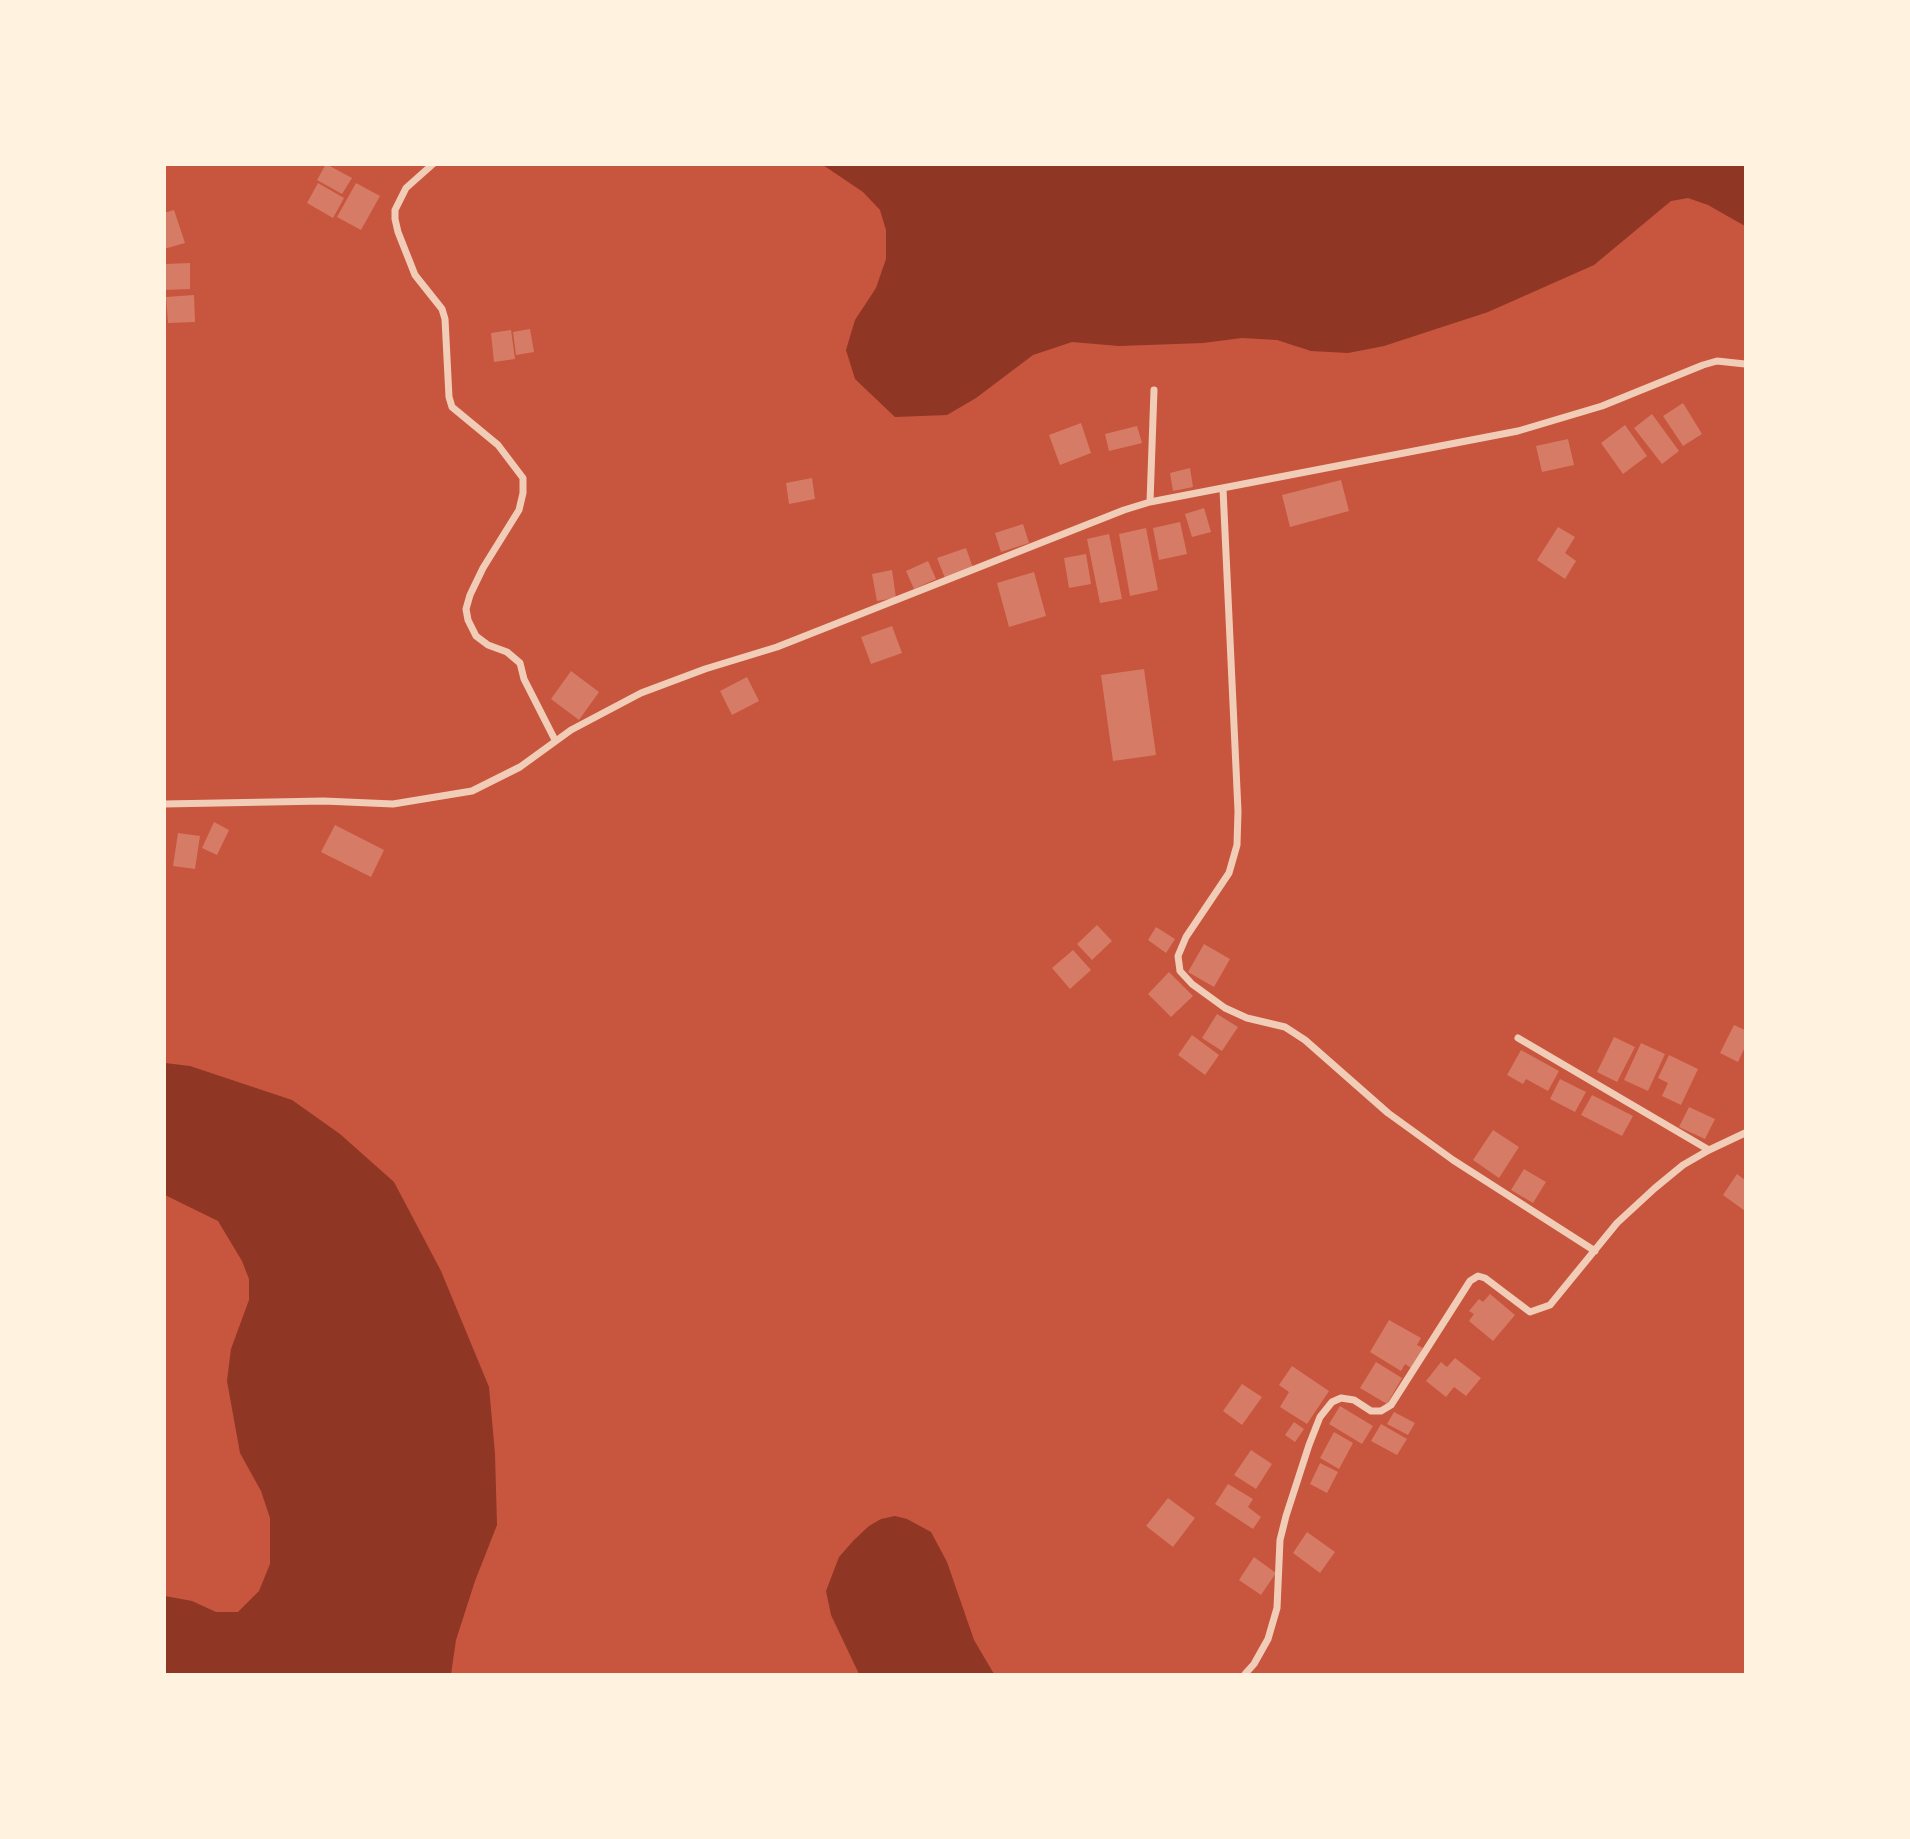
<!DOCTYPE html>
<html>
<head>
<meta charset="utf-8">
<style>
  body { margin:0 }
  #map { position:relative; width:1910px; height:1839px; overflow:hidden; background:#c8553d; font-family:Inter,sans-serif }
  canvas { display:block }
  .frame { position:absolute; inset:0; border:166px solid #fff3e0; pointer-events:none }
</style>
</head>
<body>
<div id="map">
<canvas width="1910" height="1839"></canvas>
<div class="frame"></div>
</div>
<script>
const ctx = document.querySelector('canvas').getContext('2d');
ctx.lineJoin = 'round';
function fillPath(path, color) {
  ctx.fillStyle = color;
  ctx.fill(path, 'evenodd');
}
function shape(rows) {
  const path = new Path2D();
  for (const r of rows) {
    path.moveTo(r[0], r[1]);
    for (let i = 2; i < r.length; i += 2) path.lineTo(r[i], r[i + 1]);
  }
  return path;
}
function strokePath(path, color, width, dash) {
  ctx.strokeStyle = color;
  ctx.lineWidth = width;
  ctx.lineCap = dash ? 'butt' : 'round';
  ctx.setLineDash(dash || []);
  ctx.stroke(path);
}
fillPath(shape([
  [823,165,1745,165,1745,226,1708,205,1688,198,1671,201,1594,265,1488,312,1384,346,1348,353,1311,351,1277,340,1242,338,1203,343,1119,346,1072,342,1033,355,976,398,947,415,895,417,855,379,846,350,855,320,876,288,886,259,886,230,880,210,863,192],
  [165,1063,190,1066,292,1100,340,1134,394,1182,441,1271,489,1387,495,1454,497,1525,475,1581,456,1640,451,1674,165,1674,165,1596,192,1601,216,1612,238,1612,259,1591,270,1564,270,1518,261,1491,240,1453,227,1381,231,1349,249,1300,249,1279,242,1261,218,1221,165,1195],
  [895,1516,907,1519,931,1532,947,1562,974,1640,994,1674,859,1674,831,1615,826,1591,839,1557,854,1540,869,1526,881,1519]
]), '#8f3625');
fillPath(shape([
  [326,164,352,178,342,194,317,180],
  [318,183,344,198,333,218,307,203],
  [356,183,380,196,361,230,337,217],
  [174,210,185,243,164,249,164,213],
  [190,263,190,289,164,290,164,264],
  [194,295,195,322,168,323,166,297],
  [530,329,534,352,516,355,513,332],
  [511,330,515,359,494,362,491,333],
  [1683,403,1702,434,1683,446,1663,416],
  [1652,414,1679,451,1662,464,1634,428],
  [1081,423,1091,453,1060,465,1049,435],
  [1625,425,1647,456,1623,474,1601,443],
  [1137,426,1142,443,1109,451,1105,434],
  [1568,439,1574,465,1542,472,1536,446],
  [1190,468,1193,487,1173,491,1170,473],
  [812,478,815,499,789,504,786,483],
  [1341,480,1349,511,1290,527,1282,495],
  [1204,508,1211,532,1192,537,1185,514],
  [1180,522,1187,554,1159,560,1153,528],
  [1023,524,1029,543,1001,552,995,533],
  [1558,527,1575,537,1565,553,1576,561,1565,579,1537,560],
  [1146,528,1158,590,1130,596,1119,534],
  [1109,534,1122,599,1100,603,1087,539],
  [966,548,973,568,945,578,937,558],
  [1086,554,1091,584,1069,588,1064,558],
  [928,561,936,579,914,589,906,571],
  [892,570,896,598,877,601,872,574],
  [1034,572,1046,616,1009,627,997,583],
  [892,626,902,653,871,664,861,637],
  [1144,669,1156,755,1113,761,1101,675],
  [571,671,599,692,579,720,551,699],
  [747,677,759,701,732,715,720,691],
  [214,822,229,830,217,855,202,848],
  [335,825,384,850,371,877,321,852],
  [178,833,200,836,195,869,173,866],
  [1097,925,1112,941,1092,960,1077,944],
  [1156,927,1175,939,1166,953,1148,940],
  [1204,944,1230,959,1214,987,1188,972],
  [1073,950,1091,970,1070,989,1052,968],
  [1169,972,1193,996,1171,1017,1148,994],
  [1217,1014,1238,1027,1222,1051,1202,1038],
  [1734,1025,1745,1030,1745,1047,1738,1062,1720,1053],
  [1192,1035,1219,1055,1205,1075,1178,1055],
  [1614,1037,1635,1047,1617,1082,1597,1072],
  [1641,1043,1665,1054,1648,1091,1624,1080],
  [1521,1050,1559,1071,1548,1091,1526,1079,1523,1084,1507,1075],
  [1669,1055,1698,1069,1681,1105,1662,1096,1668,1083,1658,1078],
  [1560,1079,1586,1092,1575,1112,1550,1099],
  [1592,1095,1633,1116,1622,1136,1581,1115],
  [1689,1107,1715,1119,1705,1139,1679,1127],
  [1493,1130,1519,1147,1499,1178,1473,1160],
  [1524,1169,1546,1182,1533,1203,1511,1190],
  [1737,1174,1745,1180,1745,1211,1723,1195],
  [1490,1294,1515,1315,1493,1341,1469,1321,1474,1314,1469,1311,1479,1299,1483,1302],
  [1389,1320,1421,1338,1417,1345,1423,1348,1411,1368,1405,1364,1401,1371,1370,1352],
  [1455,1358,1481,1378,1466,1396,1454,1387,1446,1397,1426,1381,1441,1362,1447,1367],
  [1376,1362,1402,1378,1387,1404,1360,1388],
  [1292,1366,1329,1391,1307,1424,1280,1407,1289,1392,1279,1385],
  [1242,1384,1262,1397,1242,1425,1223,1411],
  [1340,1406,1373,1426,1362,1444,1329,1424],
  [1394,1412,1415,1423,1408,1435,1387,1424],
  [1294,1422,1304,1429,1295,1442,1285,1435],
  [1381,1424,1407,1439,1397,1455,1371,1441],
  [1334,1432,1353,1443,1339,1469,1320,1458],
  [1251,1450,1272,1464,1256,1489,1234,1475],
  [1320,1463,1338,1472,1327,1493,1310,1484],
  [1228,1484,1253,1499,1248,1507,1261,1517,1253,1529,1215,1504],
  [1168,1498,1195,1518,1173,1547,1146,1526],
  [1307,1532,1335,1552,1320,1573,1293,1553],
  [1254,1557,1276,1573,1261,1595,1239,1580]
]), '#d67c66');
strokePath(shape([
  [433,164,406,188,395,210,395,219,398,232,415,275,442,309,445,319,449,397,452,407,498,445,523,478,523,493,519,510,483,568,470,595,466,609,468,620,476,636,488,645,507,652,520,663,524,679,555,740],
  [1223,489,1238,811,1237,845,1229,873,1186,937,1178,956,1180,971,1192,984,1225,1008,1247,1018,1285,1027,1305,1040,1388,1113,1453,1160,1595,1251],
  [1150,502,1154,390],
  [164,804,324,801,393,804,472,791,520,767,571,730,641,693,705,669,777,647,1124,510,1150,502,1518,431,1602,406,1703,365,1717,361,1745,364],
  [1518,1038,1709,1150],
  [1245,1674,1254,1664,1268,1639,1277,1608,1280,1540,1286,1516,1309,1445,1320,1417,1332,1402,1341,1398,1354,1400,1371,1411,1381,1411,1391,1405,1470,1281,1478,1276,1485,1278,1530,1312,1550,1305,1617,1223,1655,1188,1683,1165,1709,1150,1745,1133]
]), '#f1ccb7', 7);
</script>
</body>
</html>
